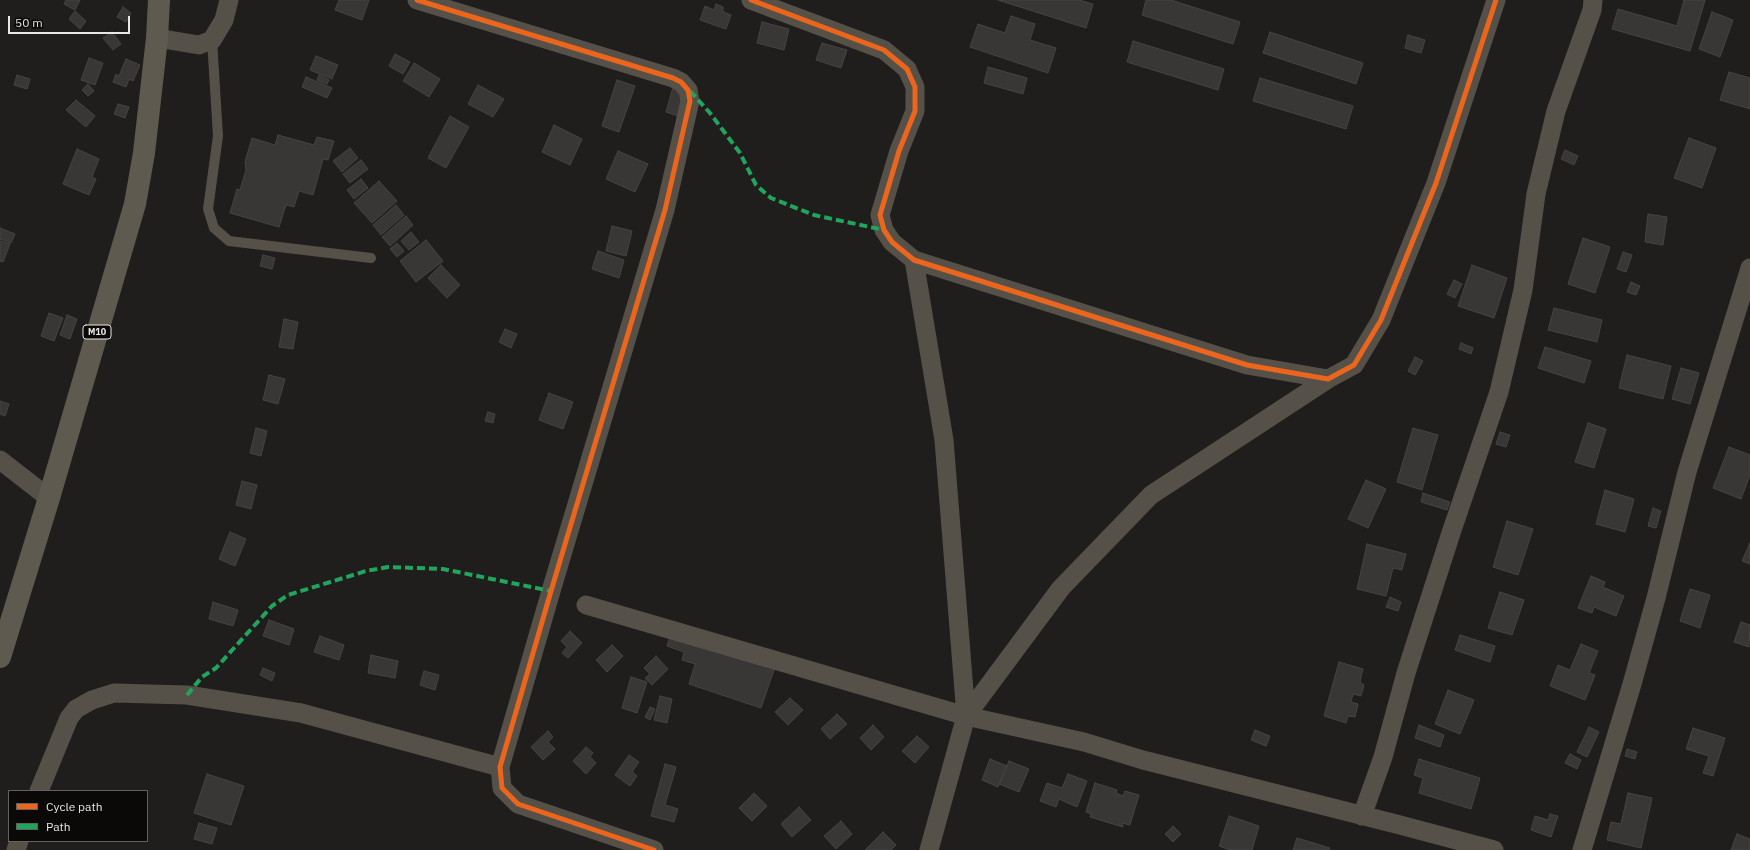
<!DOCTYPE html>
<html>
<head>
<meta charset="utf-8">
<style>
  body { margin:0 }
  #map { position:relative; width:1750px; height:850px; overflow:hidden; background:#201e1c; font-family:"IBM Plex Sans",sans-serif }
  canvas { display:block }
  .legend { position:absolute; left:8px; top:790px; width:140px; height:52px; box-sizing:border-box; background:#0a0908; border:1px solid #636260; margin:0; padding:5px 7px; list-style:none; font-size:12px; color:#e8e7e4 }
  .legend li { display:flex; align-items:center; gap:8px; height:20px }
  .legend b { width:20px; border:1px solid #636260 }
  .scale { position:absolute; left:8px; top:16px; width:122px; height:18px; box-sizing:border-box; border:2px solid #e8e7e4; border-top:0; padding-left:5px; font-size:12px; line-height:14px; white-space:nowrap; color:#e8e7e4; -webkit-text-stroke:3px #0a0908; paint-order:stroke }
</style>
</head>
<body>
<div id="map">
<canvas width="1750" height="850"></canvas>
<ul class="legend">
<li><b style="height:5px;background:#eb651d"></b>Cycle path</li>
<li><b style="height:5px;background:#20a55d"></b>Path</li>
</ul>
<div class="scale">50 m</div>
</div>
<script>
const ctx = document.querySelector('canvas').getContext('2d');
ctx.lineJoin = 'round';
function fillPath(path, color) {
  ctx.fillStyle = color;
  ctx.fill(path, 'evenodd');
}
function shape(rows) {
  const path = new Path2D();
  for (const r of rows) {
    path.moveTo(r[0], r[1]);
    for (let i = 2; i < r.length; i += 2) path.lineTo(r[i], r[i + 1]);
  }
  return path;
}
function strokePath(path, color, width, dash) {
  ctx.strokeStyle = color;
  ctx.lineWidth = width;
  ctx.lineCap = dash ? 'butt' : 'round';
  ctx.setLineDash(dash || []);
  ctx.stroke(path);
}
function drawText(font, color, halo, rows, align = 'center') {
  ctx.font = font + ' "IBM Plex Sans",sans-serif';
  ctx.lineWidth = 4;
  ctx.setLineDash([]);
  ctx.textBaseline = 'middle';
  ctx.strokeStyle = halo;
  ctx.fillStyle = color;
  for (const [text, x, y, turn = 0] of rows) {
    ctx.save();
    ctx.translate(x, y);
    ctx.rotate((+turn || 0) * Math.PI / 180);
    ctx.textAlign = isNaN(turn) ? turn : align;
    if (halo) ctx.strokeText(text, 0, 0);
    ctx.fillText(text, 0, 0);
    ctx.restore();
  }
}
const building = shape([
  [66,0,80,0,75,10,64,4,66,0],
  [339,0,369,0,362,20,335,10,339,0],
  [998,0,1079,0,1093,4,1086,28,998,0],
  [1146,0,1171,0,1240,22,1233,44,1142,15,1146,0],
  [1684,0,1705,0,1690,51,1612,29,1618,9,1677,26,1684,0],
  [716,4,723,7,723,12,731,15,726,29,700,20,705,6,714,10,716,4],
  [123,7,131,13,126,22,117,17,123,7],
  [75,11,86,21,80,29,69,19,75,11],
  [1712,12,1733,20,1720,57,1699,49,1712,12],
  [1011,16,1035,24,1030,40,1056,48,1048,73,970,47,978,24,1005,33,1011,16],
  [762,22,789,29,784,50,757,43,762,22],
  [112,32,121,44,113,50,103,38,112,32],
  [1270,32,1363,63,1356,84,1263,53,1270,32],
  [1408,35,1425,40,1421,53,1405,48,1408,35],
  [1133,41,1224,69,1218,90,1127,62,1133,41],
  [822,43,847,50,841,68,816,60,822,43],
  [395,54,410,62,403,74,389,66,395,54],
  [316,56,338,65,332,79,310,70,316,56],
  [89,58,103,63,95,85,81,80,89,58],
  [126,59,140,65,133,81,129,79,126,87,113,82,116,74,119,76,126,59],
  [414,63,440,79,429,97,403,81,414,63],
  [988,67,1027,78,1023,94,984,83,988,67],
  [1729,72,1750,78,1750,109,1720,100,1729,72],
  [17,75,30,79,27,89,14,85,17,75],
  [319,75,329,80,327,84,317,80,319,75],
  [306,77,332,88,327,98,302,87,306,77],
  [1260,78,1353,106,1346,129,1253,101,1260,78],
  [617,80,635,86,619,132,602,126,617,80],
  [88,84,94,91,88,96,82,90,88,84],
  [478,85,504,99,493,117,468,104,478,85],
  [673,87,686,91,678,116,666,112,673,87],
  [76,100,95,116,86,127,66,110,76,100],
  [118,104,129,107,125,118,114,114,118,104],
  [450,116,469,127,446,168,428,158,450,116],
  [554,125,582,139,570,165,542,152,554,125],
  [278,135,314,145,317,137,334,141,328,160,323,159,313,195,299,191,294,207,286,205,279,227,230,213,237,189,240,190,246,170,245,162,252,138,275,145,278,135],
  [1689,138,1716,148,1702,188,1674,178,1689,138],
  [350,148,358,158,342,172,333,161,350,148],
  [77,149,99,159,92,177,96,179,89,195,63,184,77,149],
  [1565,150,1578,156,1574,165,1561,159,1565,150],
  [618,151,648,164,635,192,606,179,618,151],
  [361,160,368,169,350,183,343,174,361,160],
  [361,179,368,188,354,199,347,190,361,179],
  [379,181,397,201,372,223,354,203,379,181],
  [396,205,404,215,381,235,373,225,396,205],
  [1648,214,1667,217,1663,245,1645,242,1648,214],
  [406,216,413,225,390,246,382,237,406,216],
  [612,226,632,231,626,256,606,251,612,226],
  [0,228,15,234,11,243,0,239,0,228],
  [411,232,419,242,409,250,401,241,411,232],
  [1583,238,1610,247,1595,293,1568,284,1583,238],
  [426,240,443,261,416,282,400,261,426,240],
  [0,241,10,244,3,262,0,261,0,241],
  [397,243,404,251,397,257,390,249,397,243],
  [598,251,624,260,619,278,592,269,598,251],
  [1623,252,1632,255,1626,272,1617,269,1623,252],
  [263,255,275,258,272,269,260,266,263,255],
  [441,265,460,285,447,298,428,278,441,265],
  [1472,265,1507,278,1494,318,1458,306,1472,265],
  [1454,280,1462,284,1455,298,1447,294,1454,280],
  [1631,282,1640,286,1636,295,1627,292,1631,282],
  [1554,308,1602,320,1597,342,1548,330,1554,308],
  [49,313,63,318,54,341,41,336,49,313],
  [67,315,77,319,70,339,60,335,67,315],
  [284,319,298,322,293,349,279,347,284,319],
  [505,329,517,334,511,348,499,342,505,329],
  [1461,343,1473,348,1471,354,1459,349,1461,343],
  [1545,347,1591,361,1584,383,1538,368,1545,347],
  [1627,355,1671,366,1663,399,1619,388,1627,355],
  [1415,357,1423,361,1415,375,1408,371,1415,357],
  [1681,368,1699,373,1690,404,1672,399,1681,368],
  [269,375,285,379,278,404,263,400,269,375],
  [549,393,573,402,563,429,539,420,549,393],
  [0,401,9,404,5,416,0,414,0,401],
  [488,412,495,414,493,423,485,421,488,412],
  [1588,423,1606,429,1594,468,1575,462,1588,423],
  [256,428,267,431,261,456,250,453,256,428],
  [1413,428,1438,435,1422,490,1397,482,1413,428],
  [1500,432,1510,435,1506,447,1496,444,1500,432],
  [1729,447,1750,455,1750,475,1741,499,1713,488,1729,447],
  [1366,480,1386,489,1368,528,1348,519,1366,480],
  [242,481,257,485,251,509,236,505,242,481],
  [1605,490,1634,499,1625,532,1596,524,1605,490],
  [1423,493,1450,502,1447,510,1421,502,1423,493],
  [1653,508,1661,511,1656,528,1648,526,1653,508],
  [1507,521,1533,529,1518,575,1493,567,1507,521],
  [230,532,246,539,235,566,219,559,230,532],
  [1750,543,1750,564,1742,561,1750,543],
  [1367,544,1406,554,1402,570,1393,568,1386,596,1357,589,1367,544],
  [1591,576,1605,582,1603,587,1624,596,1616,616,1594,607,1592,613,1578,608,1591,576],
  [1690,589,1710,595,1700,628,1680,621,1690,589],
  [1500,592,1524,600,1512,635,1488,628,1500,592],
  [1390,597,1401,602,1398,611,1386,607,1390,597],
  [213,602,238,610,233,626,209,619,213,602],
  [269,620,294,629,289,645,263,636,269,620],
  [1741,622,1750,625,1749,647,1734,642,1741,622],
  [570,631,582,643,568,658,562,653,567,647,561,641,570,631],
  [671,633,775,667,761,708,689,684,695,664,682,660,684,652,667,646,671,633],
  [1460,635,1495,646,1490,662,1455,650,1460,635],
  [320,636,344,645,339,660,314,652,320,636],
  [1581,644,1598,651,1589,673,1595,675,1585,700,1550,686,1558,665,1570,670,1581,644],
  [612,645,623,656,607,672,596,660,612,645],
  [371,655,398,661,395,678,368,673,371,655],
  [656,656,668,669,652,685,645,678,650,674,644,668,656,656],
  [1339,662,1363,669,1360,682,1364,685,1361,696,1353,694,1351,702,1358,704,1355,717,1348,716,1346,723,1324,716,1339,662],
  [263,668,275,673,272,681,260,675,263,668],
  [424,671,439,675,435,690,420,685,424,671],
  [631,677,647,682,637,713,622,708,631,677],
  [1448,690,1474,700,1460,734,1435,724,1448,690],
  [660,696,672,699,667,723,654,720,660,696],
  [790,698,803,710,788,725,775,712,790,698],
  [650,707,655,709,650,720,645,717,650,707],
  [837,714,847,724,830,739,821,729,837,714],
  [873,725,884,737,871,750,860,738,873,725],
  [1419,725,1444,735,1440,747,1415,738,1419,725],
  [1589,727,1599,732,1587,757,1577,752,1589,727],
  [1693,728,1725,738,1713,776,1703,773,1709,756,1686,749,1693,728],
  [1255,730,1270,736,1266,746,1251,740,1255,730],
  [548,731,553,737,548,742,555,749,543,760,531,747,548,731],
  [917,736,929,747,915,763,902,751,917,736],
  [586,747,593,753,590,757,596,763,586,774,573,761,586,747],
  [1627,749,1637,752,1635,759,1625,756,1627,749],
  [1570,754,1581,760,1577,769,1565,763,1570,754],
  [629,755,639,762,632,772,637,776,630,786,615,775,629,755],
  [990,759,1007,766,998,787,982,780,990,759],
  [1419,759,1480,778,1471,809,1419,793,1423,778,1414,775,1419,759],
  [1009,761,1029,769,1019,792,999,784,1009,761],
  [665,764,676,767,665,805,678,809,674,822,651,816,665,764],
  [207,774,244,786,231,825,194,813,207,774],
  [1068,774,1087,781,1077,807,1059,799,1056,807,1040,801,1047,783,1062,788,1068,774],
  [1095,783,1117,790,1116,793,1123,796,1125,791,1139,795,1130,825,1122,823,1123,827,1090,817,1091,814,1086,812,1095,783],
  [754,793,767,806,752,821,739,808,754,793],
  [1628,793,1652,798,1641,848,1607,840,1611,822,1621,824,1628,793],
  [799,807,811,820,792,837,781,824,799,807],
  [1550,814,1558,816,1551,837,1531,830,1535,816,1548,820,1550,814],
  [1229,816,1259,826,1252,850,1230,850,1219,846,1229,816],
  [841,821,852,834,836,849,824,836,841,821],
  [199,823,217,828,212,844,194,839,199,823],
  [1173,826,1181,834,1173,842,1165,834,1173,826],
  [883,832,896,845,891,850,866,850,866,849,883,832],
  [1737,834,1750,839,1750,850,1731,850,1737,834],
  [1297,838,1330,848,1329,850,1293,850,1297,838]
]);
fillPath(building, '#393735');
strokePath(building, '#464442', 1);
strokePath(shape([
  [212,40,218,136,208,209,214,228,229,241,371,258]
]), '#555148', 10);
strokePath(shape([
  [417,0,673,78,681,82,688,90,690,101,665,210,551,591,500,767,502,788,518,804,654,850],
  [751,0,884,50,907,69,915,87,915,111,899,151,880,215,884,230,892,242,914,260,1247,365,1328,379,1354,365,1381,320,1436,183,1496,0],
  [157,38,199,45,212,40,224,20,229,0],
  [914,260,944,440,966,716,929,850],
  [0,460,49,498],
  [586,605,966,716,1084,742,1143,760,1400,825,1494,850],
  [966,716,1061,588,1151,495,1328,379],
  [39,791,69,718,76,709,92,700,114,693,187,695,301,713,500,767],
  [1362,816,1383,757,1406,673,1451,533,1499,392,1523,290,1536,194,1556,111,1592,10,1593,0],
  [16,850,19,841],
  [1582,850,1632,684,1656,598,1687,472,1750,268]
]), '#555148', 19);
strokePath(shape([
  [0,657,49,498,135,204,144,153,157,38,159,0]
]), '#5f5a4f', 22);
strokePath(shape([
  [690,91,710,113,740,153,756,185,771,198,814,215,884,230],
  [187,695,202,677,216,668,272,606,288,595,366,571,388,567,443,569,551,591]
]), '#20a55d', 4, [8, 4]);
strokePath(shape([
  [417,0,673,78,681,82,688,90,690,101,665,210,551,591,500,767,502,788,518,804,654,850],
  [751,0,884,50,907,69,915,87,915,111,899,151,880,215,884,230,892,242,914,260,1247,365,1328,379,1354,365,1381,320,1436,183,1496,0]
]), '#eb651d', 5);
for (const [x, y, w] of [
  [97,332,28]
]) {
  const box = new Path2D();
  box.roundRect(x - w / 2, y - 7, w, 14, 3);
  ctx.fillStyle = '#0a0908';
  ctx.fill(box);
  strokePath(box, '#e8e7e4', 1);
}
drawText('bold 9px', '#e8e7e4', null, [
  ["M10",97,332]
]);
</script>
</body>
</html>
